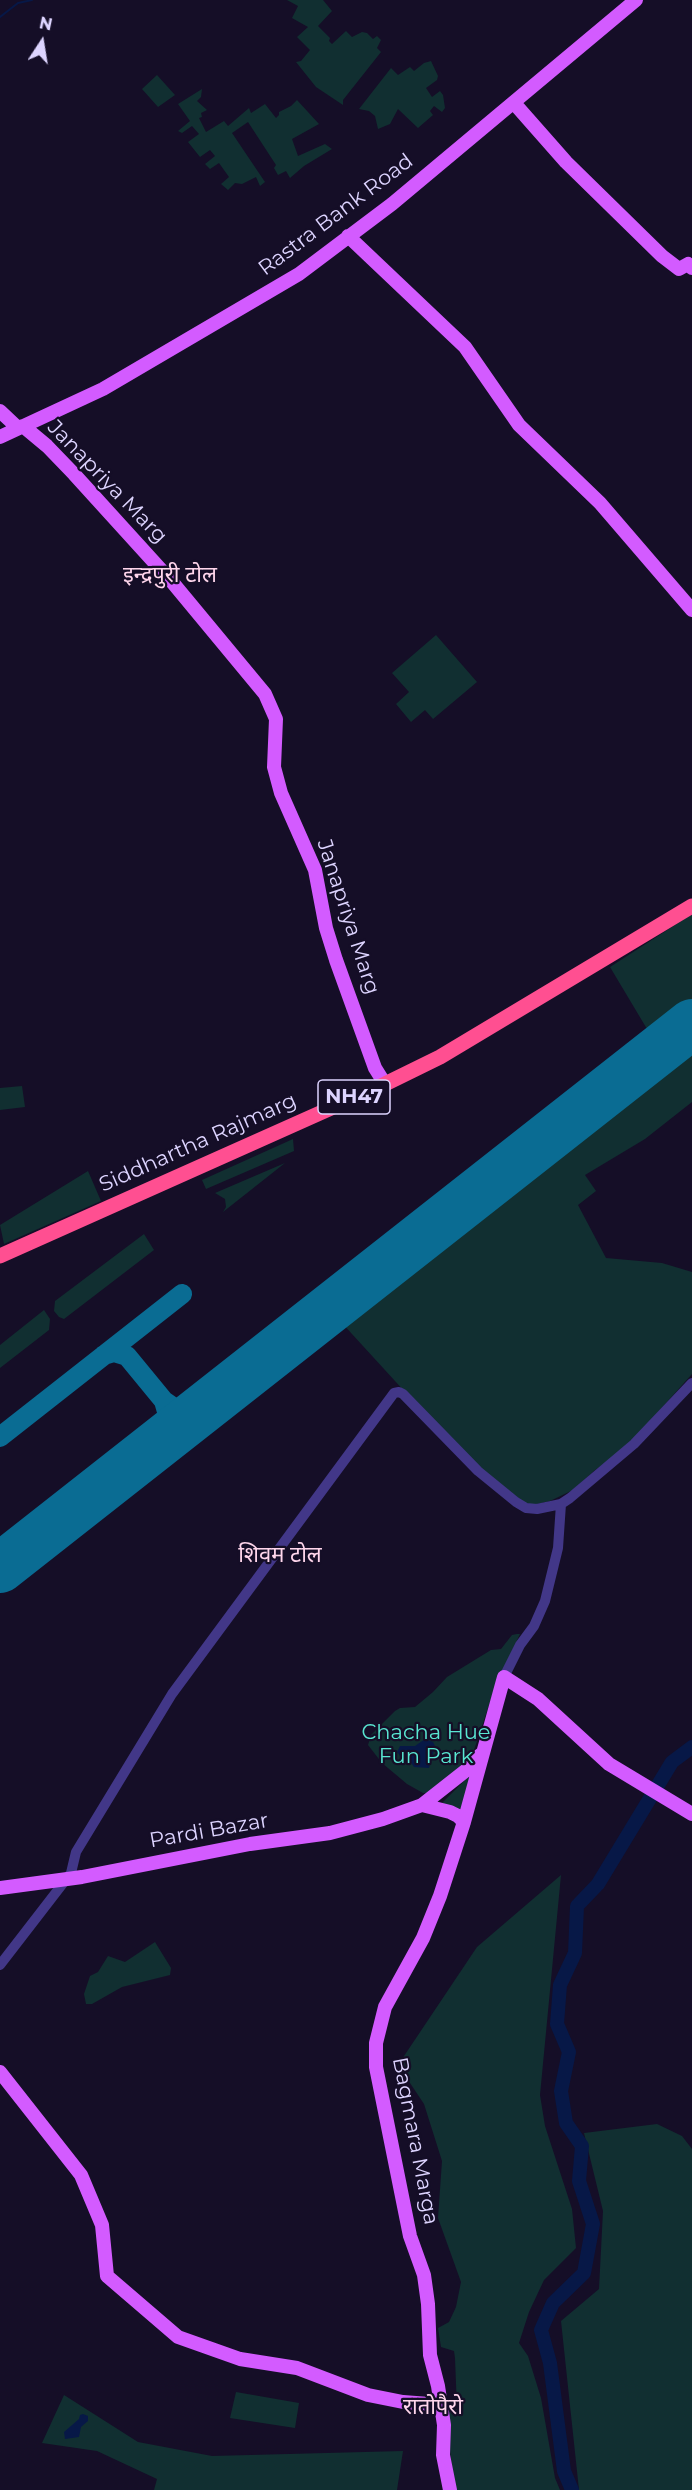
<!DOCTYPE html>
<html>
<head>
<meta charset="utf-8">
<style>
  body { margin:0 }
  #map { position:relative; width:692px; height:2490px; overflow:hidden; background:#150e27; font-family:Montserrat,sans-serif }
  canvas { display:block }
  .north { position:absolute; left:12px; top:12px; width:60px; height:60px; -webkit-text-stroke:4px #150e27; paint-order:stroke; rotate:12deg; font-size:16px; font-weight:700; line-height:24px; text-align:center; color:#ddd4ff }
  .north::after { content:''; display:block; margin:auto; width:21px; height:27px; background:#ddd4ff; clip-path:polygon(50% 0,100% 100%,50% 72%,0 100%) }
</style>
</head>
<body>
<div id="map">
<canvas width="692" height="2490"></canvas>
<div class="north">N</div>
</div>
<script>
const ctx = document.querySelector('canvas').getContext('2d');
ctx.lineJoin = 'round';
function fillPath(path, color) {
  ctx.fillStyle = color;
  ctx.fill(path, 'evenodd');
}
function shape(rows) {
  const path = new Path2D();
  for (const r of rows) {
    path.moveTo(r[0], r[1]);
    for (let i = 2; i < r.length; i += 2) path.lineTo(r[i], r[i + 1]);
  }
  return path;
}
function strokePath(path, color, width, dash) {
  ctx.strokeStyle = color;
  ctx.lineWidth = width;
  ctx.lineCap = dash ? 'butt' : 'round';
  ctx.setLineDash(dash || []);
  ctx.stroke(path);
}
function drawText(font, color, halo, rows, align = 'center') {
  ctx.font = font + ' Montserrat,"Noto Sans Devanagari",sans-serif';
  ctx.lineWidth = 4.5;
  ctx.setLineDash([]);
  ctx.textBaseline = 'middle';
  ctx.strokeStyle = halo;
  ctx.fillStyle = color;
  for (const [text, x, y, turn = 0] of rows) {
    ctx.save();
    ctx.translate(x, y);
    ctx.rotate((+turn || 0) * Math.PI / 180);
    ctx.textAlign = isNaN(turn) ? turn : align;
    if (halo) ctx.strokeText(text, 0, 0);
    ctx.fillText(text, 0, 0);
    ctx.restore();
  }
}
fillPath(shape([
  [287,0,323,0,332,11,318,26,330,38,329,41,332,44,346,31,352,37,362,32,367,33,373,39,377,36,381,40,377,48,381,52,343,100,343,105,316,87,296,62,301,61,310,50,297,37,308,27,292,18,298,6],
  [431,61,438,76,437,80,426,88,432,97,440,91,443,95,445,108,442,112,434,106,430,111,433,115,418,128,398,109,390,124,378,129,375,116,369,111,359,109,391,68,398,75,410,67,414,71,424,63],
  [157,75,175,95,158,107,142,89],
  [202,89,201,97,197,101,207,110,201,113,202,117,199,118,206,132,224,121,228,126,249,108,251,113,265,104,276,118,279,115,279,112,291,106,297,100,319,124,292,139,298,156,325,144,332,149,304,166,290,178,286,171,278,175,274,168,276,165,248,122,232,133,265,182,260,186,256,177,242,184,235,183,228,190,221,184,229,177,219,163,210,169,205,164,215,156,210,150,200,157,188,142,199,134,192,126,182,133,178,131,190,121,178,104],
  [436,635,477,682,433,719,425,710,411,722,396,704,409,692,392,673],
  [692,914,692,1001,650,1034,610,967],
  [692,1051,692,1102,645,1139,585,1175,596,1191,578,1205,606,1258,662,1263,692,1272,692,1374,624,1450,595,1470,573,1490,550,1501,533,1505,525,1503,481,1470,438,1428,341,1322],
  [22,1086,25,1107,0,1110,0,1088],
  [293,1139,294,1151,206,1189,202,1180],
  [285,1163,223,1212,226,1207,225,1199,215,1193],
  [88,1171,101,1201,4,1244,0,1225],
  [144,1234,154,1250,64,1319,59,1317,54,1311,55,1301],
  [44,1310,50,1319,49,1330,0,1368,0,1345],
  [517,1634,520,1634,496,1684,473,1753,451,1776,427,1793,423,1793,407,1784,382,1763,368,1745,371,1735,395,1711,400,1708,415,1707,433,1692,447,1677,491,1650,501,1649,512,1635],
  [468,1777,470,1778,462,1809,459,1810,442,1803],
  [561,1875,540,2095,545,2126,572,2209,576,2248,544,2280,529,2312,519,2343,528,2356,541,2398,555,2478,560,2490,454,2490,446,2409,457,2409,455,2358,454,2351,441,2347,438,2328,449,2322,456,2307,461,2282,438,2218,442,2161,424,2104,398,2065,477,1947],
  [155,1942,171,1968,170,1975,122,1987,92,2004,86,2004,84,1994,90,1976,98,1972,108,1956,125,1962],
  [657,2124,682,2136,692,2149,692,2490,579,2490,561,2321,599,2289,603,2211,584,2133],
  [236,2392,299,2403,295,2428,230,2418],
  [64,2395,138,2442,212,2456,403,2451,397,2490,154,2490,157,2479,97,2451,42,2443]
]), '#112f31');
fillPath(shape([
  [425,1739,433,1742,435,1746,429,1768,414,1767,407,1757,401,1757,397,1752,400,1746,415,1746],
  [83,2414,88,2416,88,2421,81,2427,79,2437,65,2439,64,2432,79,2419,80,2415]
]), '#071847');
strokePath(shape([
  [0,17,18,3,32,0]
]), '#071847', 2);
strokePath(shape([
  [572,2490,564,2471,550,2363,541,2330,553,2303,584,2273,593,2224,579,2181,582,2146,566,2123,561,2091,569,2052,557,2024,560,1985,575,1953,577,1906,598,1884,672,1762,692,1747]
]), '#071847', 14);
strokePath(shape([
  [104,1355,114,1352,127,1356,164,1401,168,1415,167,1428,161,1440,154,1446],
  [164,1401,174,1408,185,1411,200,1408,210,1403],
  [0,1437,182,1294]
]), '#0a6c93', 20);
strokePath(shape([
  [0,1568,692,1024]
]), '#0a6c93', 50);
strokePath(shape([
  [504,1677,520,1645,534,1626,545,1601,558,1548,561,1504],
  [0,1965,71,1873,76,1852,172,1694,394,1393,399,1392,403,1394,478,1471,516,1502,526,1508,537,1509,561,1504,570,1498,634,1444,692,1383]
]), '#423788', 10);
strokePath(shape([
  [514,103,566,162,662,256,679,269,688,264,692,268],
  [348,236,465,347,519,425,600,503,692,610],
  [0,411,18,428],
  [23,426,47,446,74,474,173,583,265,694,276,719,274,767,281,793,315,870,326,928,336,960,375,1068,385,1084],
  [0,437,103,389,299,274,392,204,636,0],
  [422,1805,450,1812,458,1816,464,1822],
  [0,1888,82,1877,250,1844,330,1833,383,1819,422,1805,469,1768,480,1755],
  [0,2072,81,2175,102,2225,107,2276,178,2337,240,2359,297,2368,368,2395,403,2402,429,2404,441,2409],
  [450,2490,443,2455,444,2425,438,2386,430,2355,428,2304,424,2275,410,2236,376,2067,376,2043,385,2007,423,1938,440,1896,464,1822,504,1677,538,1699,609,1764,692,1814]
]), '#d35bff', 14);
strokePath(shape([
  [0,1256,385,1084,440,1057,692,906]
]), '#ff4f91', 15);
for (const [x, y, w] of [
  [354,1097,72]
]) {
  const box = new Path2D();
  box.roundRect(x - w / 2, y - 17, w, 34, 4.5);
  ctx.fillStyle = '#150e27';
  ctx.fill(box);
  strokePath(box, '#ddd4ff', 1.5);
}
drawText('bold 20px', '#ddd4ff', null, [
  ["NH47",354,1097]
]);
drawText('21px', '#ddd4ff', '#150e27', [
  ["Rastra Bank Road",336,215,-37],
  ["Janapriya Marg",107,482,46],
  ["Janapriya Marg",348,917,72],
  ["Siddhartha Rajmarg",198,1143,-24],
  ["Pardi Bazar",209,1831,-10],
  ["Bagmara Marga",415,2141,79]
]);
drawText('21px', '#59e6d1', '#150e27', [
  ["Chacha Hue",426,1733],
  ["Fun Park",426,1757]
]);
drawText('22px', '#ffd6ec', '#150e27', [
  ["इन्द्रपुरी टोल",170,576],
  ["शिवम टोल",280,1556],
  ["रातोपैरो",433,2408]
]);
</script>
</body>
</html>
